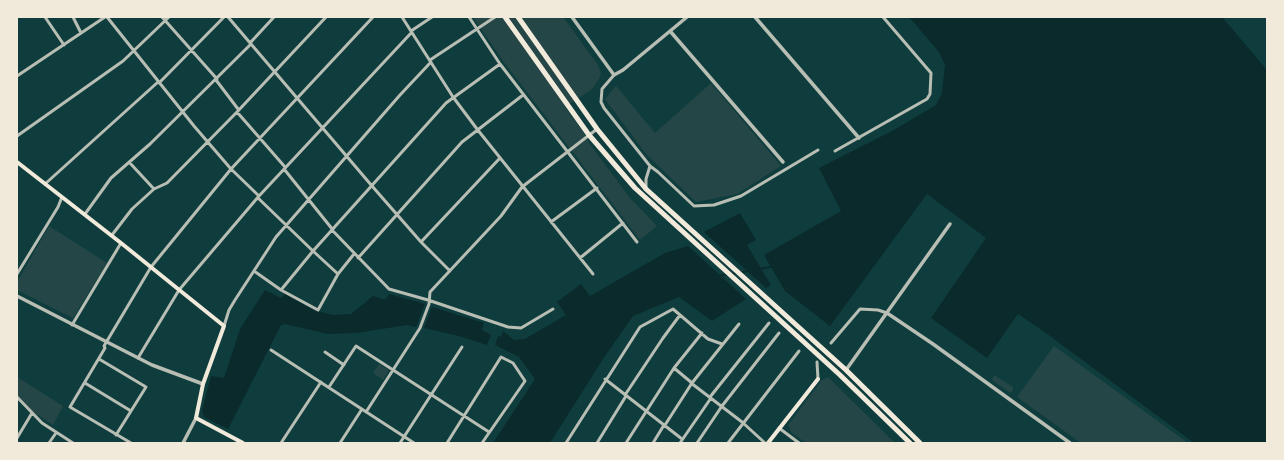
<!DOCTYPE html>
<html>
<head>
<meta charset="utf-8">
<style>
  body { margin:0 }
  #map { position:relative; width:1284px; height:460px; overflow:hidden; background:#0f3d3e; font-family:Helvetica,sans-serif }
  canvas { display:block }
  .frame { position:absolute; inset:0; border:18px solid #f1e9da; pointer-events:none }
</style>
</head>
<body>
<div id="map">
<canvas width="1284" height="460"></canvas>
<div class="frame"></div>
</div>
<script>
const ctx = document.querySelector('canvas').getContext('2d');
ctx.lineJoin = 'round';
function fillPath(path, color) {
  ctx.fillStyle = color;
  ctx.fill(path, 'evenodd');
}
function shape(rows) {
  const path = new Path2D();
  for (const r of rows) {
    path.moveTo(r[0], r[1]);
    for (let i = 2; i < r.length; i += 2) path.lineTo(r[i], r[i + 1]);
  }
  return path;
}
function strokePath(path, color, width, dash) {
  ctx.strokeStyle = color;
  ctx.lineWidth = width;
  ctx.lineCap = dash ? 'butt' : 'round';
  ctx.setLineDash(dash || []);
  ctx.stroke(path);
}
fillPath(shape([
  [473,17,563,17,598,65,601,73,599,79,592,89,565,107,584,133,589,143,630,198,657,226,640,240,503,61],
  [711,83,781,166,737,194,696,202,646,154,605,99,616,86,655,133],
  [49,226,107,263,73,318,17,290,17,282],
  [1054,346,1188,443,1081,443,1017,397],
  [379,364,389,370,383,380,373,373],
  [994,375,1013,387,1013,391,1010,393,992,380],
  [17,377,63,406,53,425,32,411,17,395],
  [828,377,836,385,895,443,806,443,792,433,788,425,822,380]
]), '#244646');
fillPath(shape([
  [909,17,1222,17,1267,70,1267,443,1194,443,1046,333,1018,314,987,358,931,318,986,238,927,194,830,326,785,291,764,255,841,211,819,168,894,130,936,105,942,93,945,65,939,52],
  [740,213,756,240,747,245,771,285,766,288,704,232],
  [688,246,746,299,712,321,679,297,633,316,603,359,550,443,493,443,535,379,519,357,495,345,498,336,501,337,503,331,514,340,525,339,566,315,557,302,581,284,590,296,665,253],
  [265,290,281,298,285,294,313,310,333,315,351,314,373,296,386,300,389,294,425,304,416,327,407,325,356,333,328,334,285,324,281,325,228,429,204,417,202,411,211,376,224,378,240,329],
  [432,307,484,323,482,330,491,335,487,345,459,336,424,328]
]), '#0a2a2b');
fillPath(shape([
  [687,244,748,298,748,300]
]), '#0f3d3e');
strokePath(shape([
  [759,269,771,267],
  [718,276,749,271]
]), '#0a2a2b', 2);
strokePath(shape([
  [45,17,64,45],
  [73,17,81,33],
  [107,17,194,126,231,169,259,196],
  [162,17,217,79],
  [228,17,372,186,421,242,450,271],
  [402,17,453,97,477,129,593,274],
  [469,17,500,64,637,242],
  [411,31,432,17],
  [250,43,274,17],
  [430,60,495,17],
  [614,75,602,89,601,102,604,108,650,166,658,172,694,206,714,205,741,196,818,150],
  [17,76,105,17],
  [216,80,238,109],
  [159,83,224,17],
  [237,112,285,167],
  [17,136,123,61,169,17],
  [835,151,927,99,930,94,931,73,883,17],
  [129,162,154,189],
  [284,169,333,230],
  [45,184,158,82],
  [646,188,646,179,650,166],
  [258,198,313,251],
  [85,214,111,178,150,144,251,44],
  [551,222,597,188],
  [332,230,389,289,428,300,508,327,521,328,553,309],
  [112,235,132,209,154,189,167,183,237,112,326,17],
  [421,242,500,158],
  [313,251,338,274,354,254],
  [358,258,462,142,523,95],
  [580,258,623,223],
  [254,271,281,290,318,310,338,274],
  [17,274,58,207,62,197],
  [281,290,313,251,446,103,500,64],
  [72,325,121,243],
  [224,326,229,310,235,300,276,237,400,95,431,62],
  [831,343,860,309,878,310,887,313],
  [271,350,414,443],
  [325,352,344,365],
  [138,358,179,290,259,196,412,32],
  [99,359,146,387,116,435],
  [817,362,818,379],
  [674,368,692,383,739,324],
  [605,379,682,439],
  [85,383,131,411],
  [691,383,742,422,765,443],
  [329,387,356,346,489,432],
  [625,395,663,338,680,315],
  [17,397,42,423,73,443],
  [710,397,769,323],
  [366,412,420,328,429,304,430,292,501,216,522,187,597,129],
  [665,425,692,383],
  [779,428,799,443],
  [17,438,32,413],
  [49,443,56,433],
  [131,443,70,407,105,348,104,346,151,267,231,169,373,17],
  [281,443,321,382],
  [340,443,362,409],
  [400,443,462,347],
  [447,443,501,357,513,363,525,381,482,443],
  [566,443,640,327,673,309,708,339,722,344],
  [597,443,626,396],
  [626,443,674,368,702,333],
  [653,443,664,425],
  [680,443,711,398],
  [697,443,722,406,779,333],
  [728,443,799,351]
]), '#b8beb3', 3);
strokePath(shape([
  [572,17,614,75,623,70,687,17],
  [755,17,859,138],
  [670,31,783,162],
  [17,296,152,365,203,384],
  [887,313,933,344,1070,443],
  [846,370,950,224],
  [183,443,196,418]
]), '#b8beb3', 3.5);
strokePath(shape([
  [17,162,121,243,224,326,203,384,196,418,243,443],
  [768,443,818,379]
]), '#f1e9da', 4);
strokePath(shape([
  [505,17,589,135,635,188,840,375,910,443],
  [518,17,597,129,646,189,846,370,920,443]
]), '#f1e9da', 5);
</script>
</body>
</html>
